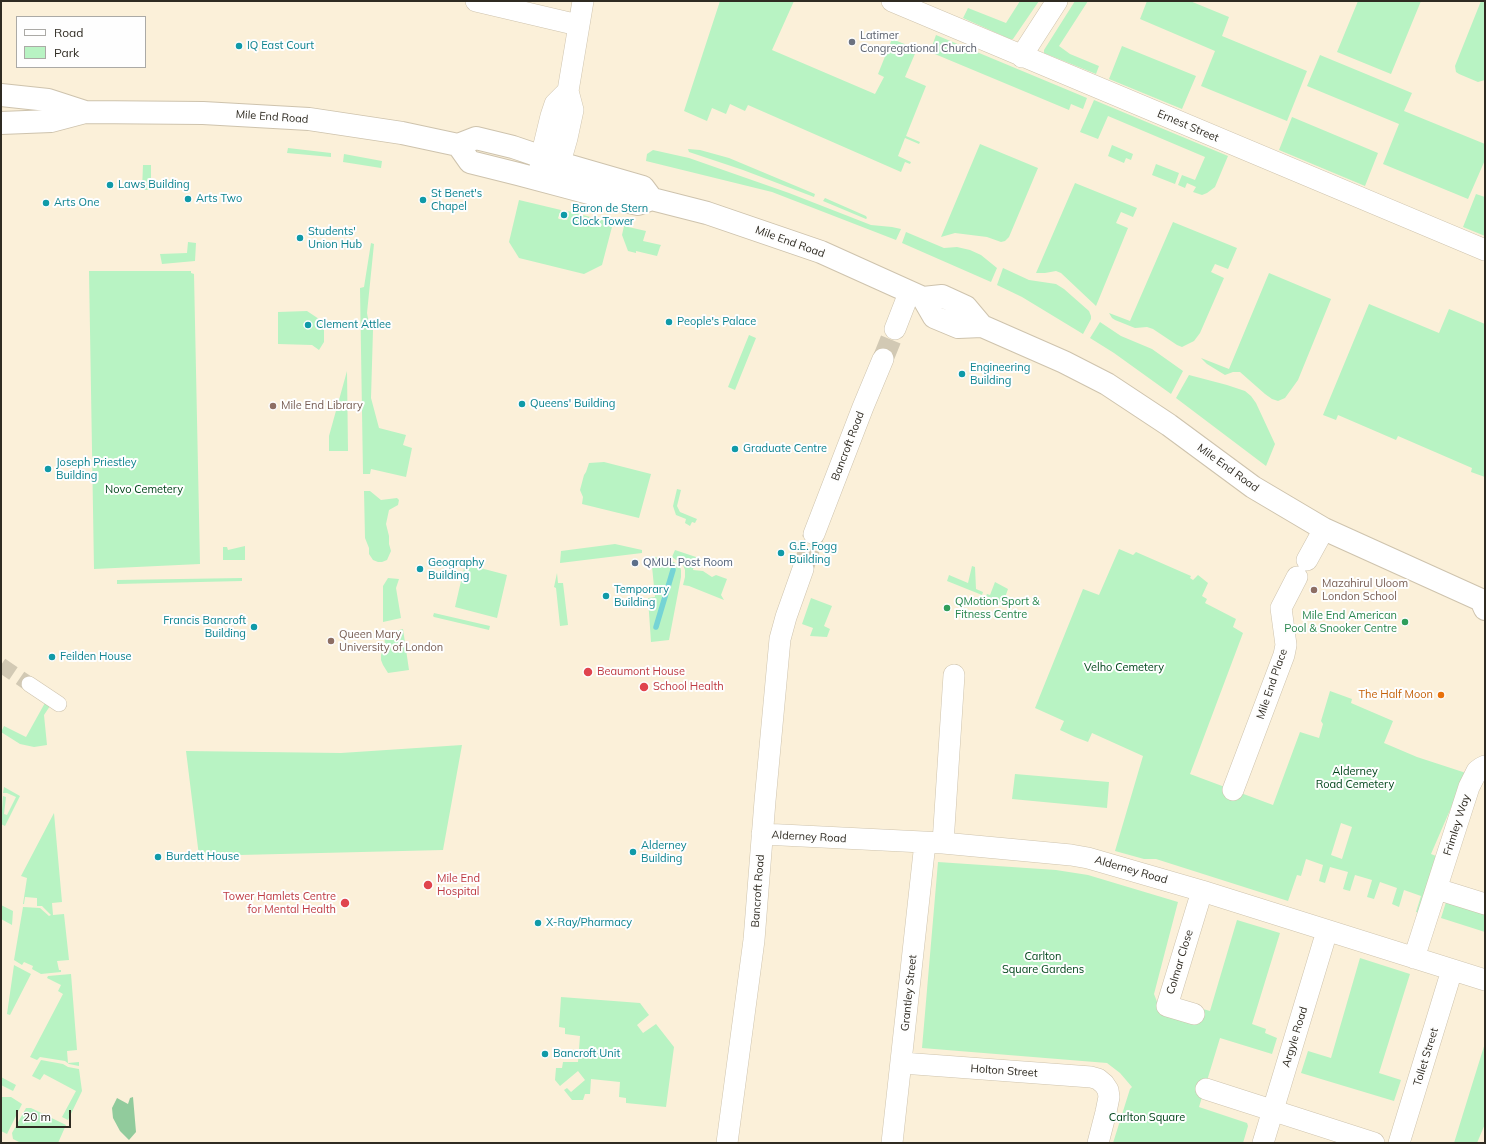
<!DOCTYPE html>
<html>
<head>
<meta charset="utf-8">
<style>
  body { margin:0 }
  #map { position:relative; width:1486px; height:1144px; overflow:hidden; background:#fbf0d9; font-family:Mulish,sans-serif }
  canvas { display:block }
  .frame { position:absolute; inset:0; border:2px solid #2f2b22; pointer-events:none }
  .legend { position:absolute; left:16px; top:16px; width:130px; height:52px; box-sizing:border-box; background:#fefefe; border:1px solid #abaaa6; margin:0; padding:5px 7px; list-style:none; font-size:12px; color:#2f2b22 }
  .legend li { display:flex; align-items:center; gap:8px; height:20px }
  .legend b { width:20px; border:1px solid #abaaa6 }
  .scale { position:absolute; left:16px; top:1110px; width:55px; height:18px; box-sizing:border-box; border:2px solid #2f2b22; border-top:0; padding-left:5px; font-size:12px; line-height:14px; white-space:nowrap; color:#2f2b22; -webkit-text-stroke:3px #fefefe; paint-order:stroke }
</style>
</head>
<body>
<div id="map">
<canvas width="1486" height="1144"></canvas>
<div class="frame"></div>
<ul class="legend">
<li><b style="height:5px;background:#fff"></b>Road</li>
<li><b style="height:11px;background:#b8f3c3"></b>Park</li>
</ul>
<div class="scale">20 m</div>
</div>
<script>
const ctx = document.querySelector('canvas').getContext('2d');
ctx.lineJoin = 'round';
function fillPath(path, color) {
  ctx.fillStyle = color;
  ctx.fill(path, 'evenodd');
}
function shape(rows) {
  const path = new Path2D();
  for (const r of rows) {
    path.moveTo(r[0], r[1]);
    for (let i = 2; i < r.length; i += 2) path.lineTo(r[i], r[i + 1]);
  }
  return path;
}
function strokePath(path, color, width, dash) {
  ctx.strokeStyle = color;
  ctx.lineWidth = width;
  ctx.lineCap = dash ? 'butt' : 'round';
  ctx.setLineDash(dash || []);
  ctx.stroke(path);
}
function drawText(font, color, halo, rows, align = 'center') {
  ctx.font = font + ' Mulish,sans-serif';
  ctx.lineWidth = 4;
  ctx.setLineDash([]);
  ctx.textBaseline = 'middle';
  ctx.strokeStyle = halo;
  ctx.fillStyle = color;
  for (const [text, x, y, turn = 0] of rows) {
    ctx.save();
    ctx.translate(x, y);
    ctx.rotate((+turn || 0) * Math.PI / 180);
    ctx.textAlign = isNaN(turn) ? turn : align;
    if (halo) ctx.strokeText(text, 0, 0);
    ctx.fillText(text, 0, 0);
    ctx.restore();
  }
}
fillPath(shape([
  [720,1,794,1,772,50,875,94,884,77,878,74,892,39,917,49,905,77,926,86,906,136,920,142,919,144,905,138,898,156,911,162,910,164,905,162,901,172,748,105,745,111,730,104,726,114,712,108,707,121,684,111],
  [1020,1,1039,1,1013,39,1010,39,963,18,968,8,1006,23],
  [1075,1,1088,1,1059,46,1070,54,1099,66,1096,74,1044,53,1044,50],
  [1147,1,1190,1,1229,17,1222,36,1307,71,1287,121,1201,86,1215,51,1140,19],
  [1358,1,1421,1,1391,74,1337,52],
  [1481,1,1485,1,1485,80,1478,82,1459,74,1456,72,1455,66],
  [936,35,1087,98,1083,109,1071,104,1069,110,930,52],
  [1122,46,1196,76,1182,109,1109,79],
  [1320,55,1412,93,1404,111,1485,144,1485,160,1468,199,1383,164,1399,124,1307,86],
  [1094,100,1228,156,1215,187,1207,193,1202,195,1193,192,1196,187,1187,183,1185,188,1178,185,1182,175,1195,180,1205,157,1108,116,1098,139,1080,132],
  [1292,117,1378,153,1365,186,1279,150],
  [980,144,1038,168,1009,237,1005,241,1001,242,987,237,955,233,941,237],
  [1112,145,1133,154,1131,160,1126,158,1124,163,1108,156],
  [288,148,331,153,331,157,287,153],
  [688,149,700,150,729,158,815,194,814,197,743,170,689,152],
  [653,150,689,158,789,193,871,225,892,227,901,229,896,240,772,192,646,161,647,154],
  [344,154,382,161,381,168,343,162],
  [1156,164,1179,173,1175,184,1152,175],
  [143,165,151,165,151,190,142,190],
  [1075,183,1137,208,1133,217,1121,212,1116,223,1128,228,1096,306,1061,273,1056,271,1045,273,1036,273],
  [1476,194,1485,197,1485,236,1463,227],
  [825,198,866,216,867,218,866,219,823,201],
  [519,200,561,210,558,218,559,219,567,220,569,213,568,211,613,223,602,265,584,274,519,258,509,242],
  [1173,222,1237,248,1228,269,1215,264,1211,272,1224,278,1200,333,1194,341,1182,347,1177,345,1153,329,1147,327,1135,328,1115,320,1112,318,1109,313,1130,321],
  [624,226,646,231,643,241,661,245,660,247,657,256,636,251,636,253,628,251,622,235],
  [906,232,944,248,957,247,970,250,981,255,997,268,991,282,902,243],
  [188,242,196,243,195,261,162,264,160,254,187,253],
  [371,243,374,244,367,313,370,330,373,330,371,398,379,428,406,435,403,445,412,448,406,477,371,469,370,474,363,474,360,288,364,287],
  [1003,268,1029,280,1056,284,1064,289,1089,311,1091,316,1091,319,1083,334,1022,297,997,285],
  [89,271,191,271,191,273,194,274,200,564,94,569],
  [1269,273,1331,299,1298,380,1285,398,1278,401,1272,399,1265,394,1240,372,1233,372,1225,375,1207,364,1201,358,1229,369],
  [1369,304,1439,333,1449,309,1485,324,1485,477,1471,472,1472,468,1398,436,1396,440,1338,415,1336,420,1323,415],
  [307,311,319,319,324,327,324,342,319,350,312,345,278,344,278,312],
  [1100,322,1121,336,1152,349,1183,371,1171,394,1114,353,1090,338],
  [749,335,756,338,735,390,728,387],
  [347,371,348,451,329,451,329,436],
  [1189,375,1227,385,1245,391,1251,396,1256,403,1275,444,1266,466,1176,398],
  [604,462,651,474,639,518,582,504,583,497,580,490,584,475,586,472,589,463],
  [677,489,681,490,677,506,680,512,697,519,695,523,692,522,690,526,685,523,686,519,676,515,673,506],
  [364,491,370,491,381,500,397,498,399,500,398,505,389,510,386,524,389,536,389,544,391,551,387,560,382,562,378,562,373,560,369,554,369,548,365,538],
  [615,544,642,550,642,553,560,563,561,551],
  [245,546,245,560,223,560,223,547,227,547,228,550],
  [1119,549,1133,555,1136,552,1191,576,1190,578,1193,580,1198,575,1208,583,1202,596,1207,599,1205,603,1236,619,1233,627,1243,633,1190,774,1273,805,1300,732,1319,738,1323,724,1321,721,1330,691,1352,699,1351,703,1393,721,1384,743,1417,757,1466,773,1431,854,1436,856,1420,913,1416,912,1421,896,1404,890,1399,907,1392,904,1397,888,1380,882,1374,899,1367,897,1372,880,1355,875,1350,891,1346,890,1343,889,1348,872,1330,867,1325,883,1319,881,1323,865,1306,859,1301,876,1297,875,1288,901,1156,859,1144,859,1115,851,1143,756,1092,733,1088,742,1075,737,1060,730,1064,721,1035,708,1083,589,1099,595],
  [1341,823,1352,827,1342,859,1331,855],
  [675,550,696,557,693,570,703,571,712,577,716,575,727,579,721,595,724,600,689,586,683,585,685,577,685,570,683,565,672,557],
  [651,556,674,562,680,567,681,570,681,577,669,640,651,642,648,598,655,597],
  [465,564,507,575,497,618,455,607],
  [972,566,975,567,976,589,983,592,982,595,947,581,949,575,968,583],
  [557,573,558,583,563,583,568,625,560,626,556,588,554,587],
  [242,578,242,581,117,584,117,580],
  [388,578,399,579,396,588,401,618,383,622,383,586],
  [995,582,1008,589,1003,603,986,596,987,594,990,595],
  [811,598,832,606,824,626,830,629,827,637,810,636,813,628,802,624],
  [434,613,490,626,489,630,434,617,433,616],
  [403,629,409,670,388,673,383,665,381,660,381,655,385,644,384,634],
  [46,701,50,706,44,715,47,745,34,747,20,744,1,732,4,726,26,737],
  [462,745,443,850,199,856,186,751,341,753],
  [1015,774,1109,782,1107,808,1012,799],
  [4,787,20,796,5,826,1,824,3,796,6,797,4,814,7,815,16,797,7,793,3,793],
  [54,813,62,902,52,903,53,915,64,914,69,960,57,961,59,970,61,970,61,972,41,974,32,969,33,966,24,962,22,965,14,960,23,907,40,908,49,916,51,915,42,906,37,906,37,898,25,897,24,904,23,904,27,878,21,876],
  [938,862,1056,870,1088,875,1178,902,1154,994,1161,1012,1196,1007,1210,1011,1237,920,1280,933,1252,1024,1266,1029,1265,1033,1277,1038,1272,1054,1220,1038,1199,1107,1247,1123,1248,1126,1243,1143,1113,1143,1130,1089,1132,1087,1120,1073,1107,1063,922,1048],
  [1446,902,1485,914,1485,932,1441,918],
  [1,905,13,911,12,925,1,919],
  [1360,958,1410,974,1379,1073,1401,1080,1394,1101,1301,1073,1308,1051,1331,1058],
  [14,965,31,974,10,1015,7,1014],
  [71,974,77,1050,67,1051,68,1063,79,1062,79,1066,69,1064,65,1061,40,1057,37,1060,30,1057,63,994,58,991,61,985,47,978,48,976],
  [561,997,640,1003,649,1015,637,1025,643,1033,656,1024,674,1047,666,1107,626,1103,626,1098,619,1097,620,1082,591,1079,590,1094,585,1094,583,1100,572,1100,564,1090,567,1088,571,1092,585,1080,578,1071,560,1086,555,1080,556,1068,562,1068,563,1062,578,1062,580,1036,565,1034,565,1028,559,1027],
  [1485,1043,1485,1124,1477,1143,1454,1143],
  [41,1060,63,1064,68,1067,79,1069,82,1091,68,1120,62,1117,76,1091,44,1074,40,1080,32,1076],
  [1,1077,16,1085,13,1091,1,1085],
  [1,1097,11,1097,22,1104,7,1134,1,1131],
  [26,1108,31,1108,66,1125,58,1143,21,1143,13,1139,12,1133]
]), '#b8f3c3');
fillPath(shape([
  [133,1097,136,1132,129,1140,120,1131,113,1118,112,1108,117,1098,128,1104,130,1098]
]), '#91cb9c');
strokePath(shape([
  [656,627,673,570]
]), '#75d4d5', 5.5);
strokePath(shape([
  [1,665,29,684]
]), '#d2c9b4', 15, [15, 8]);
strokePath(shape([
  [883,359,895,329],
  [803,569,814,534]
]), '#d2c9b4', 21, [21, 10]);
const pedestrian = shape([
  [29,684,59,704]
]);
const minor = shape([
  [476,1,578,25],
  [892,1,1485,250],
  [1022,57,1026,49,1057,1],
  [538,179,544,145,551,116,555,104,568,91],
  [555,180,567,138,573,110,568,91,583,1],
  [895,329,909,293],
  [814,534,863,407,883,359],
  [1307,560,1324,529],
  [1233,790,1284,655,1286,645,1281,608,1297,577],
  [762,834,943,843,1071,855,1088,858,1202,891,1485,980],
  [943,843,954,675],
  [1437,889,1485,904],
  [1414,958,1469,787,1477,771,1481,768,1485,766],
  [1194,1014,1167,1006,1202,891],
  [902,1063,1091,1077,1098,1079,1104,1084,1108,1090,1109,1097,1106,1112,1098,1143],
  [1206,1089,1374,1143],
  [727,1143,754,940,765,801,780,639,786,617,803,569],
  [892,1143,925,843],
  [1263,1143,1327,931],
  [1399,1143,1452,970]
]);
const trunk = shape([
  [1,95,48,100,85,112],
  [1,123,51,121,85,112,203,113,309,119,402,133,458,145,476,138,513,147,560,163,643,187,652,199],
  [458,145,470,162,518,174,593,194,638,204,652,199,707,213,821,252,923,298,942,296,966,307,982,326,1064,362,1107,384,1169,425,1253,487,1324,529,1481,600,1485,609],
  [923,298,934,317,958,327,982,326]
]);
strokePath(pedestrian, '#cec3ad', 16);
strokePath(minor, '#cec3ad', 22);
strokePath(trunk, '#cec3ad', 24);
strokePath(pedestrian, '#fff', 15);
strokePath(minor, '#fff', 21);
strokePath(trunk, '#fff', 22);
for (const [x, y, r, color] of [
  [852,42,4,"#6b7280"],
  [239,46,4,"#0f9aa8"],
  [110,185,4,"#0f9aa8"],
  [188,199,4,"#0f9aa8"],
  [423,200,4,"#0f9aa8"],
  [46,203,4,"#0f9aa8"],
  [564,215,4,"#0f9aa8"],
  [300,238,4,"#0f9aa8"],
  [669,322,4,"#0f9aa8"],
  [308,325,4,"#0f9aa8"],
  [962,374,4,"#0f9aa8"],
  [522,404,4,"#0f9aa8"],
  [273,406,4,"#8d6e63"],
  [735,449,4,"#0f9aa8"],
  [48,469,4,"#0f9aa8"],
  [781,553,4,"#0f9aa8"],
  [635,563,4,"#5c6f8a"],
  [420,569,4,"#0f9aa8"],
  [1314,590,4,"#8d6e63"],
  [606,596,4,"#0f9aa8"],
  [947,608,4,"#2e9e5b"],
  [1405,622,4,"#2e9e5b"],
  [254,627,4,"#0f9aa8"],
  [331,641,4,"#8d6e63"],
  [52,657,4,"#0f9aa8"],
  [588,672,5,"#e0444e"],
  [644,687,5,"#e0444e"],
  [1441,695,4,"#e8710a"],
  [633,852,4,"#0f9aa8"],
  [158,857,4,"#0f9aa8"],
  [428,885,5,"#e0444e"],
  [345,903,5,"#e0444e"],
  [538,923,4,"#0f9aa8"],
  [545,1054,4,"#0f9aa8"]
]) {
  const dot = new Path2D();
  dot.arc(x, y, r, 0, 2 * Math.PI);
  ctx.fillStyle = color;
  ctx.fill(dot);
  strokePath(dot, '#fefefe', 1.5);
}
drawText('11px', '#5b616d', '#fefefe', [
  ["Latimer",860,36],
  ["Congregational Church",860,49]
], 'left');
drawText('11px', '#0d838f', '#fefefe', [
  ["IQ East Court",247,46],
  ["Laws Building",118,185],
  ["St Benet's",431,194],
  ["Chapel",431,207],
  ["Arts Two",196,199],
  ["Arts One",54,203],
  ["Baron de Stern",572,209],
  ["Clock Tower",572,222],
  ["Students'",308,232],
  ["Union Hub",308,245],
  ["People's Palace",677,322],
  ["Clement Attlee",316,325],
  ["Engineering",970,368],
  ["Building",970,381],
  ["Queens' Building",530,404],
  ["Graduate Centre",743,449],
  ["Joseph Priestley",56,463],
  ["Building",56,476],
  ["G.E. Fogg",789,547],
  ["Building",789,560],
  ["Geography",428,563],
  ["Building",428,576],
  ["Temporary",614,590],
  ["Building",614,603],
  ["Francis Bancroft",246,621,"right"],
  ["Building",246,634,"right"],
  ["Feilden House",60,657],
  ["Alderney",641,846],
  ["Building",641,859],
  ["Burdett House",166,857],
  ["X-Ray/Pharmacy",546,923],
  ["Bancroft Unit",553,1054]
], 'left');
drawText('11px', '#2f2b22', '#fefefe', [
  ["Mile End Road",272,117,4],
  ["Ernest Street",1188,126,23],
  ["Mile End Road",790,242,20],
  ["Bancroft Road",848,446,-69],
  ["Mile End Road",1228,468,36],
  ["Mile End Place",1272,684,-71],
  ["Frimley Way",1457,825,-72],
  ["Alderney Road",809,837,3],
  ["Alderney Road",1131,870,16],
  ["Bancroft Road",758,891,-86],
  ["Colmar Close",1180,962,-73],
  ["Grantley Street",909,993,-84],
  ["Argyle Road",1295,1037,-73],
  ["Tollet Street",1426,1057,-73],
  ["Holton Street",1004,1071,4]
]);
drawText('11px', '#785e54', '#fefefe', [
  ["Mile End Library",281,406],
  ["Mazahirul Uloom",1322,584],
  ["London School",1322,597],
  ["Queen Mary",339,635],
  ["University of London",339,648]
], 'left');
drawText('11px', '#00451a', '#fefefe', [
  ["Novo Cemetery",144,490],
  ["Velho Cemetery",1124,668],
  ["Alderney",1355,772],
  ["Road Cemetery",1355,785],
  ["Carlton",1043,957],
  ["Square Gardens",1043,970],
  ["Carlton Square",1147,1118]
]);
drawText('11px', '#4e5e75', '#fefefe', [
  ["QMUL Post Room",643,563]
], 'left');
drawText('11px', '#27864d', '#fefefe', [
  ["QMotion Sport &",955,602],
  ["Fitness Centre",955,615],
  ["Mile End American",1397,616,"right"],
  ["Pool & Snooker Centre",1397,629,"right"]
], 'left');
drawText('11px', '#be3a42', '#fefefe', [
  ["Beaumont House",597,672],
  ["School Health",653,687],
  ["Mile End",437,879],
  ["Hospital",437,892],
  ["Tower Hamlets Centre",336,897,"right"],
  ["for Mental Health",336,910,"right"]
], 'left');
drawText('11px', '#c56008', '#fefefe', [
  ["The Half Moon",1433,695]
], 'right');
</script>
</body>
</html>
